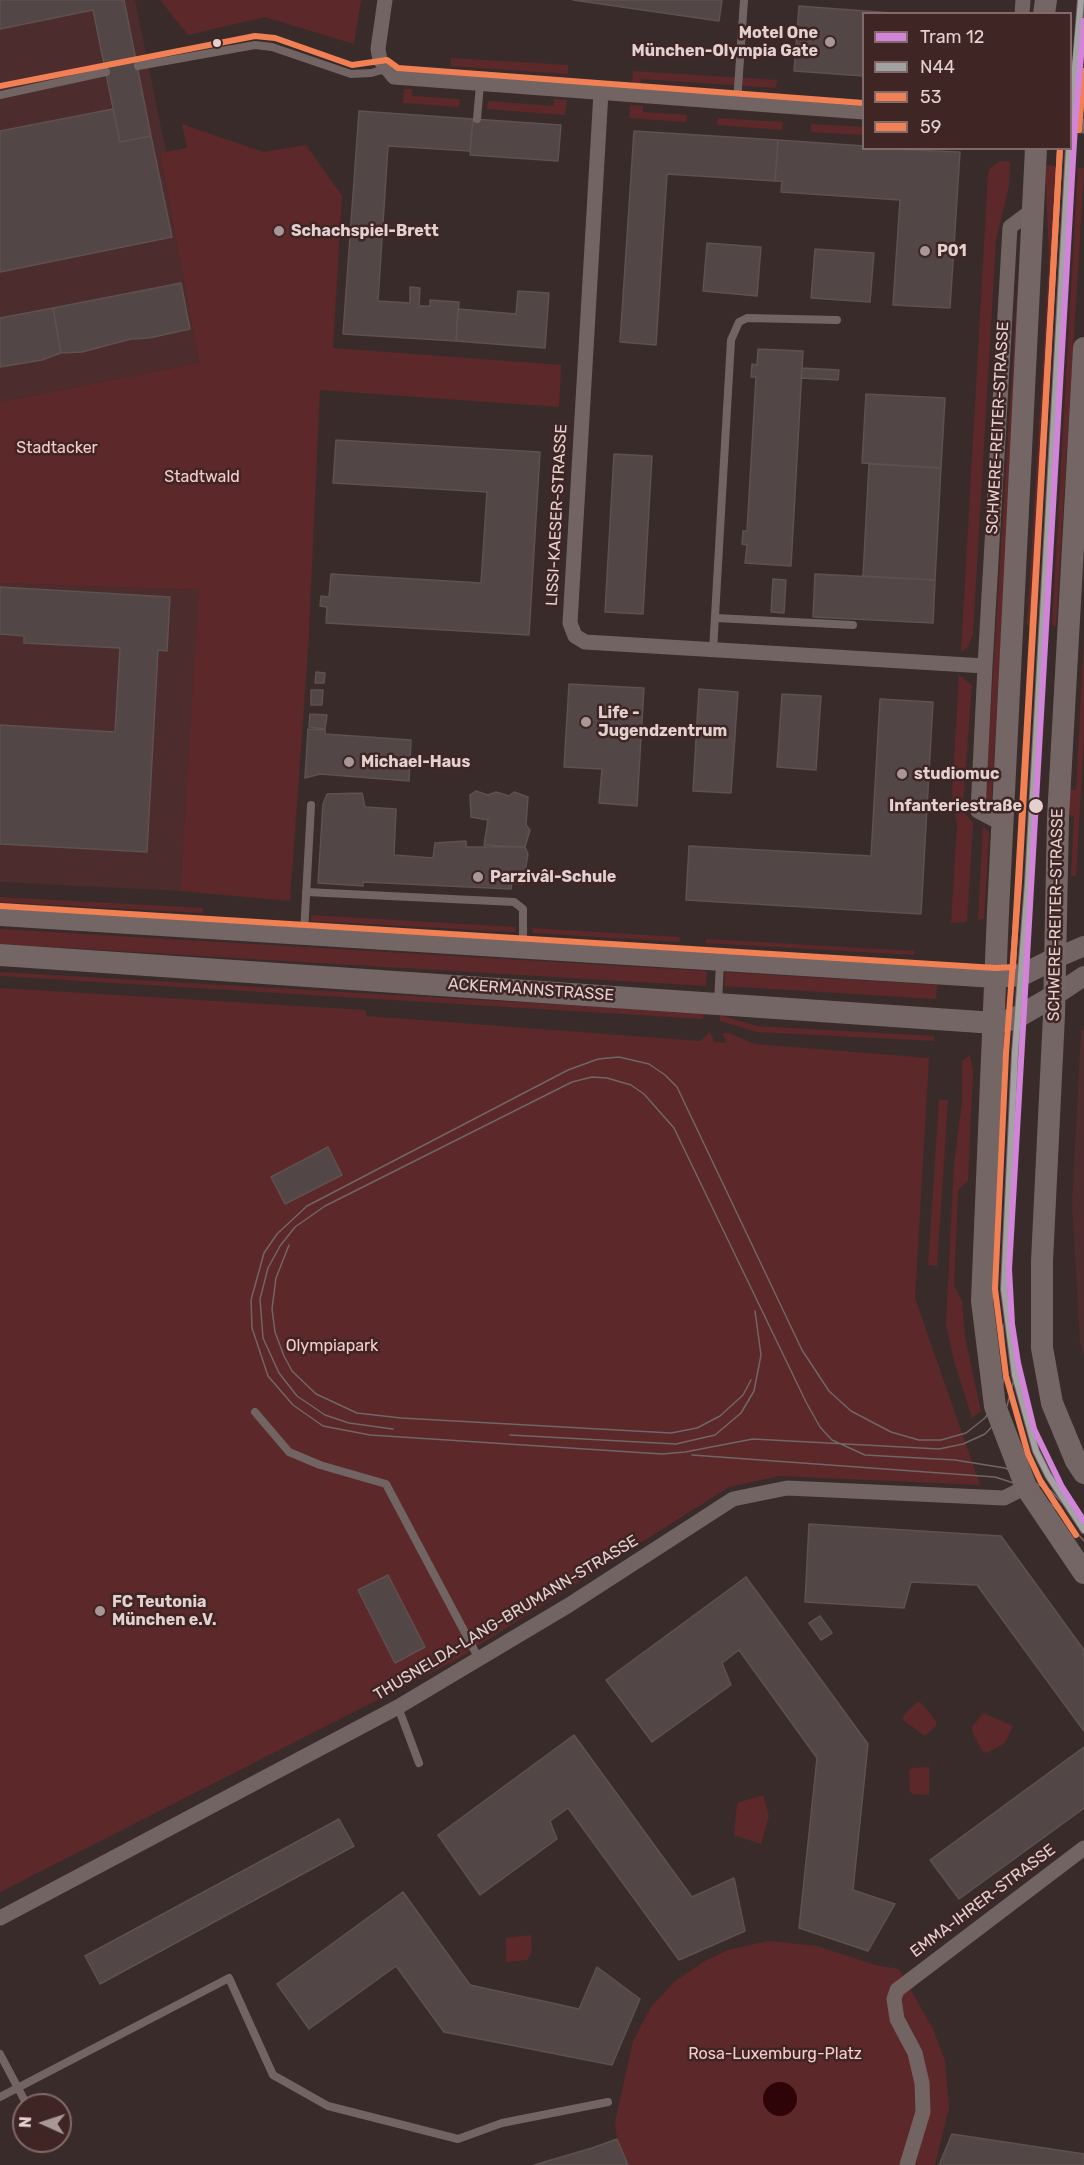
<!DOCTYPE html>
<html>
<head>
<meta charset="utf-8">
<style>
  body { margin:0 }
  #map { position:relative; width:1084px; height:2165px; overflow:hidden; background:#3a2b2b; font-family:Rubik,sans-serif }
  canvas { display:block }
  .legend { position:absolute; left:862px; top:12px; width:210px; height:138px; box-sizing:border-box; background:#402525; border:2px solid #816a69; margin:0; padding:8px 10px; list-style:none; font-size:18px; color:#e3d1d0 }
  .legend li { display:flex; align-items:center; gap:12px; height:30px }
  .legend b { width:30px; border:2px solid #816a69 }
  .north { position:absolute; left:12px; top:2093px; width:60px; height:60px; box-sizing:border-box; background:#402525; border:2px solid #816a69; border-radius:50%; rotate:273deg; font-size:16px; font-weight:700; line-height:24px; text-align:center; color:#e3d1d0 }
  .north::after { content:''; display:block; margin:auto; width:21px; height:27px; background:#a89796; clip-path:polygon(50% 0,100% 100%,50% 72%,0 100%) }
</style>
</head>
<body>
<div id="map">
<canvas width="1084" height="2165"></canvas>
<ul class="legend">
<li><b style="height:8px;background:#d284d9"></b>Tram 12</li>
<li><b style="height:8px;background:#a2a2a2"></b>N44</li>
<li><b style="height:8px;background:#f18055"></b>53</li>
<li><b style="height:8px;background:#f18055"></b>59</li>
</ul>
<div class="north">N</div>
</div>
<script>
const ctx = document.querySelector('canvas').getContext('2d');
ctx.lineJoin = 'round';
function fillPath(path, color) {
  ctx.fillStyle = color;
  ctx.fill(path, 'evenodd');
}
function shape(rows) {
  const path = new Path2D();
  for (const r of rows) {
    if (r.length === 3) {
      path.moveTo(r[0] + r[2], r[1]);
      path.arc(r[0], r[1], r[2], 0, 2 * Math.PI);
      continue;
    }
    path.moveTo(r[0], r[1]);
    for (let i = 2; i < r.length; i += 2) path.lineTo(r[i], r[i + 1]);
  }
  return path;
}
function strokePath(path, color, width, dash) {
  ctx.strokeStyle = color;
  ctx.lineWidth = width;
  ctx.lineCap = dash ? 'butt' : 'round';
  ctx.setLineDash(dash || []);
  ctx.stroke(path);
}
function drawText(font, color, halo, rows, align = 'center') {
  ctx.font = font + ' Rubik,sans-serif';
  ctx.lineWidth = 5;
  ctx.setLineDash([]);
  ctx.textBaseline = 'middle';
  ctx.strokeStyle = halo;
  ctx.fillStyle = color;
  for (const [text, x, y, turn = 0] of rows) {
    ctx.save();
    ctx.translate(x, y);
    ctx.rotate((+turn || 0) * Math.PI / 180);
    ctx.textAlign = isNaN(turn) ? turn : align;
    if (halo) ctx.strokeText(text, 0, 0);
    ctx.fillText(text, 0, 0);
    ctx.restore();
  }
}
fillPath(shape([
  [0,0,135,0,166,152,160,154,199,363,0,402],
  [0,583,200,590,180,891,0,882],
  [1084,1028,1084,1354,1080,1342,1072,1203,1081,1031]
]), '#4c2c2c');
fillPath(shape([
  [160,0,361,0,354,44,265,17,188,35],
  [451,58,568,65,568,74,451,66],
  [633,71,777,80,776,88,641,79,640,85,632,85],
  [404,89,412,89,412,96,460,99,459,107,403,103],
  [554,99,567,100,565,115,487,109,488,101,554,106],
  [630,105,643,106,643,112,687,115,686,122,629,118],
  [718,118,783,122,782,130,717,125],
  [182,124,263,152,306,145,342,196,333,348,561,365,559,407,320,390,308,651,290,901,180,891,199,590,0,583,0,402,199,363,160,153,187,148],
  [811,124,863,127,863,135,811,132],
  [1000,161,1010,162,1009,186,996,240,973,634,967,648,961,652,988,174,990,168],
  [1045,165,1058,166,1033,625,1027,625,1049,260],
  [1078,168,1084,168,1084,173,1056,626,1052,626],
  [1021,232,1023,253,991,809,985,800],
  [1084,635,1084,737,1076,876,1071,876,1074,816,1067,815,1068,790,1076,790],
  [959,675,972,685,963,804,964,812,973,823,967,922,951,923,957,826,952,794],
  [983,826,989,832,984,919,978,920],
  [0,897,203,908,203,913,0,902],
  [311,915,516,927,515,932,311,921],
  [531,928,679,937,680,942,534,933],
  [0,929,707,971,706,986,0,944],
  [706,939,914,951,914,955,705,943],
  [0,972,704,1013,703,1019,0,976],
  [725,972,937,985,936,999,724,986],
  [0,988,365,1010,367,1016,700,1041,710,1032,714,1042,727,1043,722,1033,729,1033,755,1044,929,1058,915,1298,980,1485,780,1476,729,1487,454,1661,0,1892],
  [720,1015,756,1026,934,1036,934,1041,757,1032,720,1021],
  [970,1055,973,1070,968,1181,958,1190,954,1286,962,1301,965,1337,981,1411,972,1418,954,1361,946,1325,954,1165,962,1102,962,1061],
  [939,1100,948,1100,937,1266,928,1265],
  [917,1702,921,1703,936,1721,936,1726,925,1736,903,1720,904,1715],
  [983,1713,1013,1726,1005,1743,987,1753,982,1751,972,1731,972,1727],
  [929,1767,929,1795,913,1794,910,1792,909,1771,912,1768],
  [763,1795,769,1816,761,1844,734,1835,737,1803],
  [531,1935,532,1952,527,1960,506,1962,506,1938],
  [768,1941,817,1946,875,1965,899,1969,933,2029,945,2061,949,2108,935,2165,628,2165,617,2139,615,2122,633,2041,651,2007,675,1981,705,1961,728,1950]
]), '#5d2829');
fillPath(shape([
  [780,2099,17]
]), '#2e0408');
const building = shape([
  [0,0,124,0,151,136,120,142,93,10,0,29,0,0],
  [573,0,722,0,719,21,573,0],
  [799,6,905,14,864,14,864,76,794,71,799,6],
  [113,109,120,142,151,136,172,237,0,272,0,131,113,109],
  [359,111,473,119,470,151,388,146,378,301,410,303,410,287,420,288,419,306,430,306,430,300,459,302,456,341,343,334,359,111],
  [473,119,561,125,558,161,470,155,473,119],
  [634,131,778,140,775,181,667,174,656,345,620,342,634,131],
  [778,140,864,146,864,148,960,152,950,308,893,305,900,200,781,192,782,181,775,181,778,140],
  [707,243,761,247,757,296,703,291,707,243],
  [815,249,874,253,870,302,811,298,815,249],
  [181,283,190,329,149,338,131,339,82,352,61,353,53,308,181,283],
  [518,291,549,293,545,348,456,341,458,309,516,314,518,291],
  [53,308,61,353,42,360,0,367,0,318,53,308],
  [758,349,803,351,791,566,745,563,747,545,742,544,743,531,747,531,756,377,751,377,752,364,757,365,758,349],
  [802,368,839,370,838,380,801,378,802,368],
  [866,394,945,398,941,468,862,463,866,394],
  [336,440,540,452,529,635,326,623,327,607,320,606,321,596,329,597,331,574,481,583,487,492,333,483,336,440],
  [614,454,652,456,643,614,605,612,614,454],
  [869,464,941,468,935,580,863,576,869,464],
  [815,574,935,580,933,623,813,617,815,574],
  [773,579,786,580,784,613,771,612,773,579],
  [0,587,170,597,167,651,158,650,147,852,0,844,0,725,115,732,120,648,24,643,24,636,0,634,0,587],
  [316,672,325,673,324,683,315,683,316,672],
  [569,684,644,688,637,806,599,803,602,769,564,767,569,684],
  [699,689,738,692,731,793,693,791,699,689],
  [311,690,323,690,322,705,311,705,311,690],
  [782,694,821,696,816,770,777,767,782,694],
  [880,699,933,702,921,914,686,900,689,846,871,856,880,699],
  [310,714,327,715,325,729,309,727,310,714],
  [308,729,325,730,325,734,411,740,409,781,320,774,305,778,308,729],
  [476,791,488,795,496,792,509,796,514,792,528,797,526,825,530,830,525,847,484,845,488,820,471,817,470,795,476,791],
  [362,793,365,807,396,809,394,855,433,858,435,843,466,841,466,847,525,847,528,854,523,884,512,883,511,889,363,882,363,886,318,883,323,804,327,794,362,793],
  [328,1147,342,1175,285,1204,271,1177,328,1147],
  [809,1524,1001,1536,1084,1650,1084,1731,977,1585,911,1582,904,1608,805,1602,809,1524],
  [388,1575,425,1647,395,1663,358,1590,388,1575],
  [746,1577,868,1744,853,1890,895,1904,868,1951,799,1928,817,1758,739,1650,722,1663,731,1685,652,1742,606,1680,746,1577],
  [820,1616,832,1633,821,1640,809,1623,820,1616],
  [574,1735,692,1897,734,1878,745,1931,679,1960,568,1808,550,1821,557,1839,480,1895,438,1835,574,1735],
  [1084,1747,1084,1808,959,1899,930,1860,1084,1747],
  [339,1819,354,1846,100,1984,85,1956,339,1819],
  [403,1892,470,1985,579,2009,597,1967,640,1999,612,2065,444,2032,396,1966,309,2029,277,1984,403,1892],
  [952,2134,1084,2154,1084,2165,939,2165,952,2134],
  [617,2139,628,2165,534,2165,592,2148,617,2139]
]);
fillPath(building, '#534646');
strokePath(building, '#5e5150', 1.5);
strokePath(shape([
  [138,66,255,45,272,47,351,74,371,73,386,69],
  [0,95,106,72],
  [737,103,744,0],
  [477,119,480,84],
  [1071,127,1081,0],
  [1069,148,1028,883,1015,1053,1004,1289,1015,1375,1036,1451,1048,1475,1084,1530],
  [716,618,853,625],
  [713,651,731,340,739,322,747,318,837,320],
  [306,892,514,902,523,909,523,945],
  [304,933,311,805],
  [718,1002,720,963],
  [255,1412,289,1452,320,1465,386,1484,479,1659],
  [398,1707,419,1763],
  [0,2054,27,2105],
  [0,2097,229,1978,273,2075,328,2106,458,2139,502,2123,608,2102]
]), '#716463', 8);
strokePath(shape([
  [385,0,378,49,380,60,394,77,864,112],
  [1022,14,1023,0],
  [601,92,570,623,575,636,585,642,985,666],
  [1070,125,1084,126],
  [1003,824,978,811,985,666,1010,227,1034,209],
  [0,1918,398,1707,569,1605,733,1499,787,1488,1004,1498,1026,1487],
  [907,2165,923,2112,922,2083,915,2053,897,2019,894,1999,897,1990,1084,1848]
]), '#716463', 15);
strokePath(shape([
  [1054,959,1084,946],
  [1054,996,1084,976]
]), '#716463', 20);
strokePath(shape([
  [1044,14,1046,0],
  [1036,148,998,912,982,1301,995,1406,1021,1474,1026,1487,1084,1573],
  [1084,348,1058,818,1054,1015,1042,1261,1042,1348,1052,1403,1076,1461,1084,1473],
  [0,915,996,977,1022,975,1054,959],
  [0,955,995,1023,1014,1019,1054,996]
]), '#756666', 22);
strokePath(shape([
  [289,1245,276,1278,272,1309,275,1332,284,1356,292,1371,316,1394,357,1413,401,1418,671,1433,697,1428,720,1416,743,1395,751,1380],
  [1003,1325,1005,1364,1002,1392,985,1418,966,1433,941,1440,919,1440,891,1432,851,1411,829,1391,802,1350,677,1087,665,1075,649,1064,619,1057,598,1059,568,1070,307,1206,277,1234,264,1253,251,1300,252,1328,268,1376,293,1405,323,1426,370,1435,662,1454,685,1452,753,1439,939,1449,963,1444,985,1434,1000,1418,1007,1406,1015,1375,1012,1324],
  [393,1429,349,1423,325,1415,297,1396,279,1373,263,1338,260,1299,268,1268,280,1246,295,1227,325,1206,572,1082,592,1077,607,1078,631,1085,644,1094,674,1128,806,1402,820,1427,832,1440,865,1455,955,1460,1005,1468,1051,1491,1084,1526],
  [510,1435,676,1444,715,1435,741,1413,754,1391,761,1355,755,1311],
  [692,1455,995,1477,1026,1487,1040,1495,1053,1506,1084,1541]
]), '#716666', 1.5);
strokePath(shape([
  [1070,123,1081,0],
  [1069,148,1028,883,1015,1053,1004,1289,1015,1375,1036,1451,1048,1475,1084,1530]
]), '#a2a2a2', 6);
strokePath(shape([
  [1079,130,1084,71],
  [1060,148,1019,882,1006,1053,995,1289,1006,1376,1028,1454,1040,1480,1076,1535]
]), '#f18055', 6);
strokePath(shape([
  [0,86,255,36,275,38,352,65,387,60,398,68,864,103],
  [1,906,996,968,1013,967,1060,148]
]), '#f18055', 6);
strokePath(shape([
  [1084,21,1075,125,1009,1269,1012,1324,1018,1363,1034,1429,1062,1487,1084,1521]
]), '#d284d9', 6);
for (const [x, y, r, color] of [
  [830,42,6,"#a89796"],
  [217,43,5,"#e3d1d0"],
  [279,231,6,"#a89796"],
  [925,251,6,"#a89796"],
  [586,722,6,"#a89796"],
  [349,762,6,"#a89796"],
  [902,774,6,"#a89796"],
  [1036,806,8,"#e3d1d0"],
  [478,877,6,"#a89796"],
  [100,1611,6,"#a89796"]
]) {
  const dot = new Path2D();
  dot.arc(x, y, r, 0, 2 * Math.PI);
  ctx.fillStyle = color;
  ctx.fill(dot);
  strokePath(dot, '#402525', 2);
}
drawText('bold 16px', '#e3d1d0', '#402525', [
  ["Motel One",818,33,"right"],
  ["München-Olympia Gate",818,51,"right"],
  ["Schachspiel-Brett",291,231],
  ["P01",937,251],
  ["Life -",598,713],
  ["Jugendzentrum",598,731],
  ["Michael-Haus",361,762],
  ["studiomuc",914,774],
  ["Parzivâl-Schule",490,877],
  ["FC Teutonia",112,1602],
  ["München e.V.",112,1620]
], 'left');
drawText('16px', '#e3d1d0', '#402525', [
  ["SCHWERE-REITER-STRASSE",998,428,-87],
  ["LISSI-KAESER-STRASSE",557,515,-87],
  ["SCHWERE-REITER-STRASSE",1056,915,-89],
  ["ACKERMANNSTRASSE",531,990,4],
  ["THUSNELDA-LANG-BRUMANN-STRASSE",506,1618,-31],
  ["EMMA-IHRER-STRASSE",983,1901,-37]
]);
drawText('16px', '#f8cccb', '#402525', [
  ["Stadtacker",57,448],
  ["Stadtwald",202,477],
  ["Olympiapark",332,1346],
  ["Rosa-Luxemburg-Platz",775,2054]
]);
drawText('bold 16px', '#e3d1d0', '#402525', [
  ["Infanteriestraße",1022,806]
], 'right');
</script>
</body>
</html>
